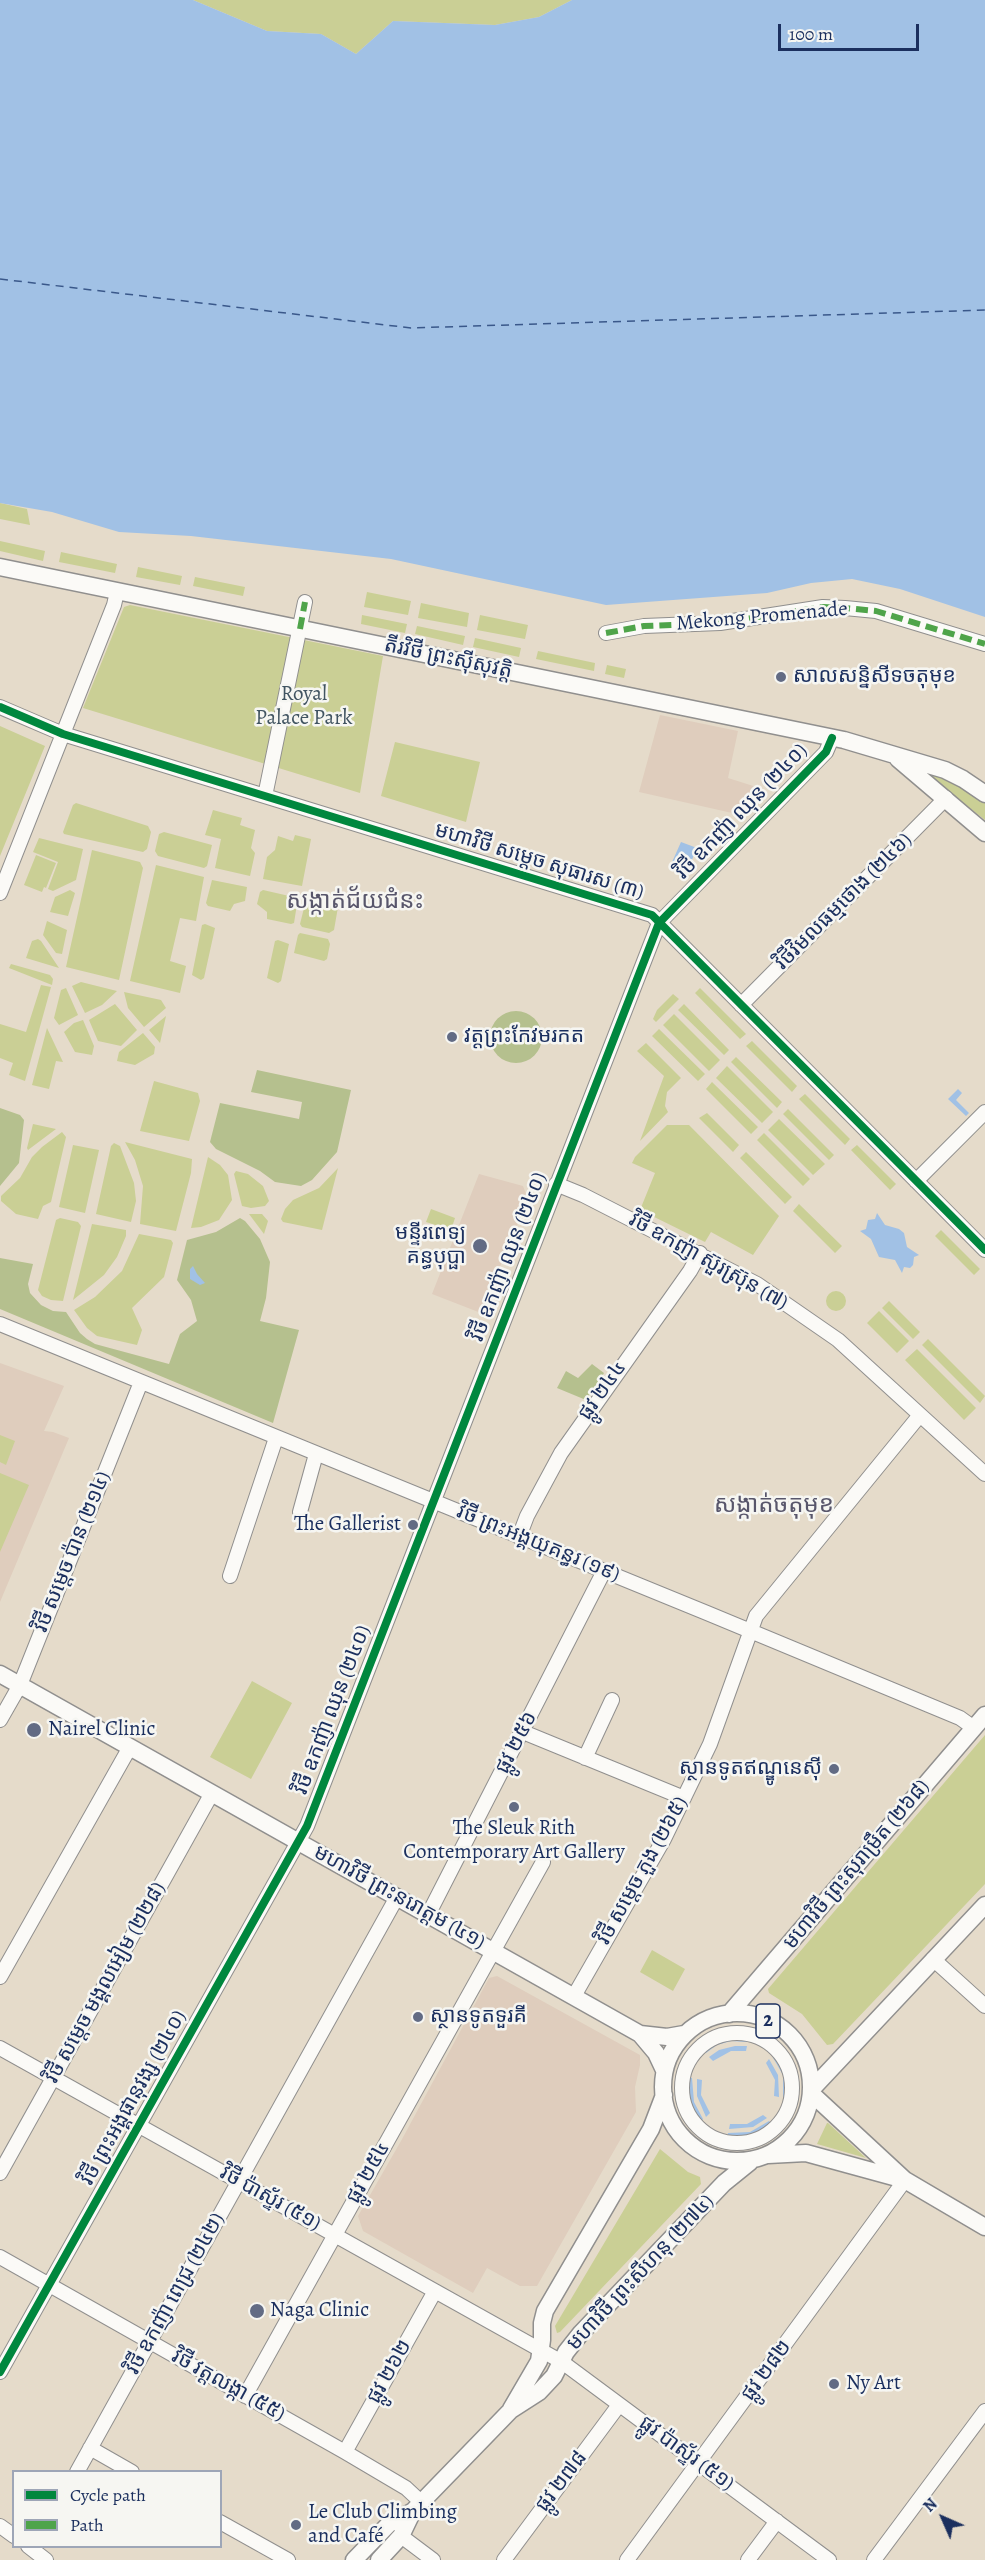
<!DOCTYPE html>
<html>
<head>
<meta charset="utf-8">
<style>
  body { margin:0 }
  #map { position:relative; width:985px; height:2560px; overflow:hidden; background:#e5dbca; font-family:Alegreya,serif }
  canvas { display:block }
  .legend { position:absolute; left:12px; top:2470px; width:210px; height:78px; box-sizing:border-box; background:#f6f6f2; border:2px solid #9ea6b7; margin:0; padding:8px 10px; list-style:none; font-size:18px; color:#1b2f5e }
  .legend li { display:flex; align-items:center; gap:12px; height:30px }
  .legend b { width:30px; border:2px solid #9ea6b7 }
  .north { position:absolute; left:913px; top:2488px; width:60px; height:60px; -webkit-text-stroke:4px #f6f6f2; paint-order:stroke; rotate:315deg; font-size:16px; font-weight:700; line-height:24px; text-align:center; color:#1b2f5e }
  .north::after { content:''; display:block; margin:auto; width:21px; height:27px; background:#1b2f5e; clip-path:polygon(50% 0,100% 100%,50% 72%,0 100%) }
  .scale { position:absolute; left:778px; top:24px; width:141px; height:27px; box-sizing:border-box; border:3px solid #1b2f5e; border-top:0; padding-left:8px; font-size:18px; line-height:21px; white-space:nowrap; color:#1b2f5e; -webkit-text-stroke:4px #f6f6f2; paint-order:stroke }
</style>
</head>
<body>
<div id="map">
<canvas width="985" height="2560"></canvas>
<ul class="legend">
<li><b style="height:8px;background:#00873e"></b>Cycle path</li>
<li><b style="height:8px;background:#4fa44a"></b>Path</li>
</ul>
<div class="north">N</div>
<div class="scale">100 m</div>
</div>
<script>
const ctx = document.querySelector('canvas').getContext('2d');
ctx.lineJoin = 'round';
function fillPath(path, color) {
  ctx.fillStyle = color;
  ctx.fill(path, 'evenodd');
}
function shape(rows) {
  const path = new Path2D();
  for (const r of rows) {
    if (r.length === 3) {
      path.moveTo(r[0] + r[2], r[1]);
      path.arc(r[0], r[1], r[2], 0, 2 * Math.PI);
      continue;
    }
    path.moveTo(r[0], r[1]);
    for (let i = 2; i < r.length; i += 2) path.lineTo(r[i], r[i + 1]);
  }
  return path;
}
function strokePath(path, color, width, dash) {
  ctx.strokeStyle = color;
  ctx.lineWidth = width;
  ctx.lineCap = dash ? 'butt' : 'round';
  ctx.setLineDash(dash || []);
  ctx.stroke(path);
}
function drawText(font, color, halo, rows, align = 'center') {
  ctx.font = font + ' Alegreya,"Noto Sans Khmer",serif';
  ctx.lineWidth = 5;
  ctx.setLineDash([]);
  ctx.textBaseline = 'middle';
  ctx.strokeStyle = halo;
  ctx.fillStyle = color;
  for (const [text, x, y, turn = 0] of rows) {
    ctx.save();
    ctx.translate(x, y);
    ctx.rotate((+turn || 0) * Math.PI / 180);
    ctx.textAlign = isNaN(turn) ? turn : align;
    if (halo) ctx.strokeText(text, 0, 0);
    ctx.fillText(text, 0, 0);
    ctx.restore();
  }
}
fillPath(shape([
  [660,715,738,731,728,778,766,790,741,815,639,792],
  [479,1174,523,1186,528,1199,481,1313,432,1294],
  [0,1363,64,1386,44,1431,53,1432,69,1438,0,1602],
  [497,1976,640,2055,640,2065,635,2087,636,2112,537,2286,520,2286,487,2268,473,2293,363,2231,358,2216,401,2141,489,1978]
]), '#dfcdbd');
fillPath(shape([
  [193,0,572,0,539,17,495,25,393,21,356,54,321,34,267,31],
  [0,503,27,509,30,525,0,519],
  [0,541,45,551,43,561,0,551],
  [61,552,117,564,115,573,59,562],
  [138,567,182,576,180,585,136,577],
  [195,577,245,587,243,596,193,586],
  [367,592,411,601,408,615,364,607],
  [421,603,469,613,467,627,418,618],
  [130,605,383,656,360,793,83,708,124,607],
  [362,615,407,624,405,633,361,624],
  [480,615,528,625,525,639,477,630],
  [417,626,465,636,463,645,415,634],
  [475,638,521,648,519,657,473,647],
  [538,651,595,663,594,671,536,659],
  [607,665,626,669,624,678,605,674],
  [0,726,45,746,0,856],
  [395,742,480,762,466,822,381,796],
  [928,771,942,776,978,796,985,803,985,820,927,774],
  [76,803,148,826,151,832,147,849,143,852,64,834,63,832,73,805],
  [213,810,242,818,240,825,255,830,251,848,255,853,250,876,215,868,221,839,205,835],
  [164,832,212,845,207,866,204,868,158,856,155,851,159,834],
  [295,835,311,839,302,886,263,879,267,857,275,850,278,836,293,841],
  [39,838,83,849,76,880,53,891,48,889,58,862,33,852],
  [92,850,140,862,143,868,119,980,66,967],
  [36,855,56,863,46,888,44,887,42,892,24,885],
  [156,865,204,877,196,921,180,918,170,961,186,966,180,993,130,981],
  [212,880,247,887,245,901,234,904,230,911,208,906,206,903],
  [70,890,75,893,68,916,50,912,55,897],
  [263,890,298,898,294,923,291,924,267,919,267,912,257,904,260,892],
  [306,900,338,907,334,930,329,933,302,927,300,924],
  [47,921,67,930,62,954,56,953,43,935],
  [205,924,215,928,204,978,201,980,192,975,202,925],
  [300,933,328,939,330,944,327,959,324,961,294,953,298,935],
  [38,939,41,941,59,968,26,958,32,941],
  [278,940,289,944,281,981,278,983,267,978,275,941],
  [11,964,50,975,53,979,52,985,9,968],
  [81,982,117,991,102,1005,85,1013,72,986],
  [41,985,51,987,25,1081,9,1075,13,1063,0,1058,0,1024,26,1032],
  [66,988,78,1015,59,1025,54,1018,61,990],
  [700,988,746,1034,740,1039,695,993],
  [124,992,161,1000,166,1008,144,1027,128,1008],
  [673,994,679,999,656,1022,653,1019,657,1010],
  [115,1004,137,1030,121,1046,98,1041,89,1020],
  [684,1004,729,1050,724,1055,678,1010],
  [674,1014,720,1060,709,1071,663,1025],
  [166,1016,160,1043,149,1030],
  [83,1020,94,1046,92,1055,75,1052,64,1032,74,1023],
  [47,1028,63,1062,56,1061,49,1089,32,1085],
  [659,1029,705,1074,698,1081,652,1036],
  [143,1033,155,1047,154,1054,135,1065,117,1061,119,1052],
  [752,1041,797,1086,792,1092,746,1046],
  [646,1043,681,1078,667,1092,665,1106,668,1112,640,1141,664,1076,637,1051],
  [736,1057,782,1102,777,1108,731,1062],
  [727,1066,773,1112,762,1123,716,1078],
  [154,1081,198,1093,200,1101,189,1141,140,1131],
  [712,1082,758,1127,751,1134,706,1089],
  [805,1094,850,1139,845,1145,799,1099],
  [788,1109,834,1155,829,1160,783,1114],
  [707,1113,739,1145,733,1152,699,1118],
  [779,1119,825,1164,813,1175,768,1130],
  [33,1124,56,1129,28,1150,27,1148],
  [667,1125,689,1125,779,1216,753,1255,711,1232,705,1242,640,1210,655,1173,632,1163,635,1157],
  [62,1132,66,1137,51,1202,43,1206,38,1219,16,1214,1,1201,1,1196,20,1178,32,1157,42,1147],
  [764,1133,810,1179,803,1186,757,1140],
  [125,1142,192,1159,191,1173,176,1231,140,1224,143,1186,135,1160],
  [114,1143,120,1146,123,1154,134,1183,136,1201,131,1222,96,1214,111,1146],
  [73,1145,99,1150,85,1213,59,1207],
  [857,1145,896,1184,890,1190,851,1150],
  [746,1152,792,1197,785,1204,740,1158],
  [208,1157,220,1165,228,1175,232,1200,219,1220,201,1227,191,1228],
  [338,1168,322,1230,283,1222,281,1219,285,1209,293,1200,319,1188],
  [236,1171,248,1174,263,1186,269,1201,265,1206,251,1208,242,1206,234,1174],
  [799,1204,842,1246,835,1253,793,1211],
  [431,1209,455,1218,451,1230,426,1222],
  [249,1214,262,1214,268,1221,264,1234],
  [60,1218,78,1222,81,1226,63,1301,51,1300,42,1296,38,1290,56,1220],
  [92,1224,126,1230,126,1236,117,1257,104,1275,73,1300],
  [941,1230,980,1269,974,1275,935,1236],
  [139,1234,171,1240,173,1243,164,1277,132,1308,142,1330,137,1345,97,1336,87,1328,74,1310,95,1297,122,1271],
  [836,1301,10],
  [889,1301,920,1332,913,1339,882,1308],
  [879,1311,909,1341,897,1353,867,1323],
  [928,1339,985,1396,980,1403,922,1345],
  [917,1349,976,1408,964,1420,905,1360],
  [0,1435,15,1441,6,1465,0,1462],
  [0,1473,29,1485,0,1552],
  [252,1681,292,1703,251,1779,210,1757],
  [985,1735,985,1884,833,2044,827,2045,802,2014,769,1993,768,1989],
  [652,1950,685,1969,673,1991,640,1972],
  [827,2123,828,2123,866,2158,817,2144],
  [660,2149,688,2172,700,2177,701,2184,560,2332,557,2333,555,2326]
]), '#cacf95');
fillPath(shape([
  [516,1037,26],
  [257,1070,351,1090,337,1152,312,1180,301,1186,275,1182,260,1171,216,1149,210,1142,220,1103,299,1119,302,1102,251,1092],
  [0,1108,20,1115,24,1120,19,1163,0,1186],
  [240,1218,245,1221,260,1239,270,1262,266,1298,260,1321,299,1330,273,1423,0,1309,0,1255,0,1258,33,1264,28,1284,30,1293,41,1305,53,1311,66,1312,80,1333,87,1339,95,1344,169,1364,180,1334,197,1321,191,1300,177,1280,187,1240,216,1232],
  [592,1364,604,1373,586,1400,557,1388,566,1371,578,1378]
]), '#b5c08e');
fillPath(shape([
  [0,0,193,0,267,31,321,34,356,54,393,21,495,25,539,17,572,0,985,0,985,617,900,589,852,579,811,583,767,593,606,605,391,559,191,536,119,532,52,512,0,503],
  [681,842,697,848,685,876,669,869],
  [958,1089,962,1093,956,1100,969,1113,966,1116,948,1099],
  [877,1213,885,1225,899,1229,904,1233,907,1247,919,1255,914,1257,913,1265,910,1268,904,1267,902,1273,895,1260,879,1257,871,1239,860,1231,866,1229,868,1220,875,1219],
  [193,1266,197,1274,205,1283,200,1285,190,1279,190,1269],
  [736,2036,749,2037,747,2042,731,2041,717,2045,706,2053,703,2050,723,2037],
  [735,2046,747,2046,746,2051,731,2051,713,2061,709,2057,719,2050],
  [776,2053,788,2075,788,2099,783,2098,783,2075,772,2056],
  [769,2059,778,2075,779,2097,774,2096,775,2080,766,2063],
  [688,2077,692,2078,694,2102,703,2119,700,2123,690,2107,687,2094],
  [697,2079,702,2080,701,2095,710,2113,706,2117,697,2096],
  [763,2115,767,2118,753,2127,729,2129,730,2124,747,2124],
  [769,2121,773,2125,759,2135,744,2139,727,2138,728,2133,750,2132]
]), '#a1c1e5');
strokePath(shape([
  [0,279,411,328,985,310]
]), '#3a588a', 1.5, [8, 6]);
const minor = shape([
  [606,633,644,626,720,623,823,607,845,608,876,611,985,644],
  [0,707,63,734,652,915,985,1250],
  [265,796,305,602],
  [0,893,114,605,117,592],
  [741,1005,946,798],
  [916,1181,985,1112],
  [556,1184,583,1195,757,1284,838,1340,985,1474],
  [0,1324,707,1613,960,1718,974,1728],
  [300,1512,316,1454],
  [519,1537,527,1516,561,1453,690,1271,700,1253],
  [230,1576,276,1438],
  [0,1720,20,1685,141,1382],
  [523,1732,684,1798],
  [585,1758,612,1700],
  [428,1915,604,1571],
  [933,1959,985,2006],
  [0,1977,130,1747],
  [574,1996,664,1839,710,1744,756,1616,920,1415],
  [737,2088,55],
  [0,2048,562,2362,829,2560],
  [0,2173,212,1793],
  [0,2257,345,2452,406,2488,421,2502],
  [0,2372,307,1826,659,923,826,752,832,738],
  [245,2396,543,1862],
  [90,2448,132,2472],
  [345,2452,435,2291],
  [77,2472,397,1897],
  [220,2522,288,2560],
  [0,2526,14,2536],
  [401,2536,433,2560],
  [28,2546,46,2560],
  [504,2560,619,2405],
  [627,2560,905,2180],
  [748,2560,777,2521],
  [874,2560,985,2411]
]);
const major = shape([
  [0,567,844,740,945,770,963,779,985,794],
  [898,759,985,833],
  [0,1674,640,2034,656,2053,664,2070],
  [737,2087,74],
  [729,2014,985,1715],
  [640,2034,667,2037,684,2034],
  [812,2089,985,1905],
  [812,2094,905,2180,985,2227],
  [768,2155,806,2153,901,2179],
  [511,2409,539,2361,542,2340,542,2323,545,2311,651,2129,664,2095],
  [354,2560,389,2524,413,2511,511,2410,539,2392,554,2376,566,2352,581,2333,724,2183,750,2162],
  [379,2560,401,2536,413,2511]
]);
strokePath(minor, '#908f8e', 16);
strokePath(major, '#908f8e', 19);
strokePath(minor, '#fbfaf7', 14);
strokePath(major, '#fbfaf7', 16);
strokePath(shape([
  [300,629,305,602],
  [606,633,644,626,720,623,823,607,845,608,876,611,985,644]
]), '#4fa44a', 6, [12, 6]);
strokePath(shape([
  [0,707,63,734,652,915,985,1250],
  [0,2372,307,1826,659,923,826,752,832,738]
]), '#00873e', 8);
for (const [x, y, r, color] of [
  [781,677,6,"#626b84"],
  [452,1037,6,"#626b84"],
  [480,1246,8,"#626b84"],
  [413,1525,6,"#626b84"],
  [34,1730,8,"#626b84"],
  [834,1769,6,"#626b84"],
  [514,1807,6,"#626b84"],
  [418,2017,6,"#626b84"],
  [257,2311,8,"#626b84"],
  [834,2384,6,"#626b84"],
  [296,2525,6,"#626b84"]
]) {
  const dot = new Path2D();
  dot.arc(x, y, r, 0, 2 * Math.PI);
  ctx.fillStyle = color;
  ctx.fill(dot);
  strokePath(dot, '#f6f6f2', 2);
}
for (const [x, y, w] of [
  [768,2021,24]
]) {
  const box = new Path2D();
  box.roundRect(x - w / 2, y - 17, w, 34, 4.5);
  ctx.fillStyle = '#f6f6f2';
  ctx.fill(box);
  strokePath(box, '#1b2f5e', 1.5);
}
drawText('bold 20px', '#1b2f5e', null, [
  ["2",768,2021]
]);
drawText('21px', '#1b2f5e', '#f6f6f2', [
  ["Mekong Promenade",762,617,-5],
  ["តីរវិថី ព្រះស៊ីសុវត្តិ",448,659,12],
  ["វិថី ឧកញ៉ា ឈុន (២៤០)",742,812,-46],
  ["មហាវិថី សម្តេច សុធារស (៣)",539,862,17],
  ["វិថីវិមលធម្មថោង (២៤៦)",844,902,-45],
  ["វិថី ឧកញ៉ា ឈុន (២៤០)",509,1257,-69],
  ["វិថី ឧកញ៉ា ស៊ួរស៊្រុន (៧)",708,1262,29],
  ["ផ្លូវ ២៤៤",603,1391,-55],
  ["វិថី ព្រះអង្គយុគន្ធរ (១៩)",538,1544,22],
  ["វិថី សម្តេច ប៉ាន (២១៤)",73,1552,-68],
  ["វិថី ឧកញ៉ា ឈុន (២៤០)",333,1710,-69],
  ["ផ្លូវ ២៥៦",517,1743,-63],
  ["មហាវិថី ព្រះសុរាម្រឹត (២៦៨)",857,1865,-50],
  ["វិថី សម្តេច ភួង (២៦៥)",643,1871,-61],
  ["មហាវិថី ព្រះនរោត្តម (៤១)",399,1898,29],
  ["វិថី សម្តេច មង្គលអៀម (២២៨)",106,1983,-61],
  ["វិថី ព្រះអង្គផានុវង្ស (២៤០)",134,2098,-61],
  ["ផ្លូវ ២៥៤",369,2173,-61],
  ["វិថី ប៉ាស្ទ័រ (៥១)",270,2199,29],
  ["មហាវិថី ព្រះសីហនុ (២៧៤)",641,2273,-47],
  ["វិថី ឧកញ៉ា ពេជ្រ (២៤២)",176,2294,-61],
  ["ផ្លូវ ២៨២",767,2371,-54],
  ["ផ្លូវ ២៦២",390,2372,-61],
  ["វិថី វត្តលង្កា (៥៥)",228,2386,29],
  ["ផ្លូវ ប៉ាស្ទ័រ (៥១)",686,2454,36],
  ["ផ្លូវ ២៧៨",562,2482,-53]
]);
drawText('21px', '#1b2f5e', '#f6f6f2', [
  ["សាលសន្និសីទចតុមុខ",793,677],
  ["វត្តព្រះកែវមរកត",464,1037],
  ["មន្ទីរពេទ្យ",466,1234,"right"],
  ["គន្ធបុប្ផា",466,1258,"right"],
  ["The Gallerist",401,1525,"right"],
  ["Nairel Clinic",48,1730],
  ["ស្ថានទូតឥណ្ឌូនេស៊ី",822,1769,"right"],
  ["The Sleuk Rith",514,1829,"center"],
  ["Contemporary Art Gallery",514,1853,"center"],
  ["ស្ថានទូតទួរគី",430,2017],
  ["Naga Clinic",270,2311],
  ["Ny Art",846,2384],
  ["Le Club Climbing",308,2513],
  ["and Café",308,2537]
], 'left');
drawText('21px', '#415461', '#f6f6f2', [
  ["Royal",304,695],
  ["Palace Park",304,719]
]);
drawText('24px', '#58566b', '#f6f6f2', [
  ["សង្កាត់ជ័យជំនះ",355,902],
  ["សង្កាត់ចតុមុខ",774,1506]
]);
</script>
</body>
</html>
